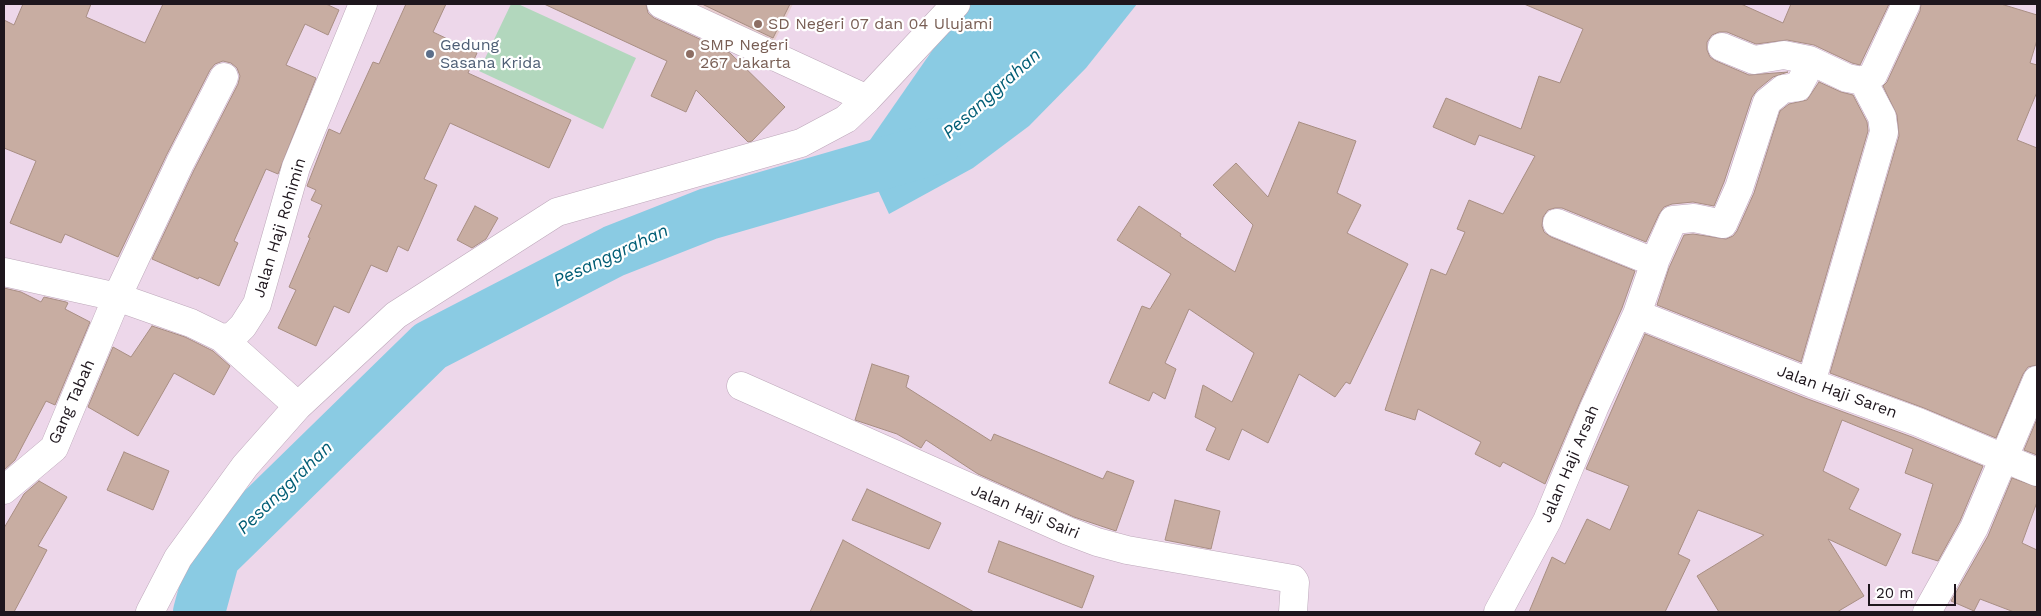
<!DOCTYPE html>
<html>
<head>
<meta charset="utf-8">
<style>
  body { margin:0 }
  #map { position:relative; width:2041px; height:616px; overflow:hidden; background:#edd7ea; font-family:"Work Sans",sans-serif }
  canvas { display:block }
  .frame { position:absolute; inset:0; border:5px solid #1e161d; pointer-events:none }
  .scale { position:absolute; left:1868px; top:584px; width:88px; height:22px; box-sizing:border-box; border:2px solid #1e161d; border-top:0; padding-left:6px; font-size:15px; line-height:18px; white-space:nowrap; color:#1e161d; -webkit-text-stroke:4px #fff; paint-order:stroke }
</style>
</head>
<body>
<div id="map">
<canvas width="2041" height="616"></canvas>
<div class="frame"></div>
<div class="scale">20 m</div>
</div>
<script>
const ctx = document.querySelector('canvas').getContext('2d');
ctx.lineJoin = 'round';
function fillPath(path, color) {
  ctx.fillStyle = color;
  ctx.fill(path, 'evenodd');
}
function shape(rows) {
  const path = new Path2D();
  for (const r of rows) {
    path.moveTo(r[0], r[1]);
    for (let i = 2; i < r.length; i += 2) path.lineTo(r[i], r[i + 1]);
  }
  return path;
}
function strokePath(path, color, width, dash) {
  ctx.strokeStyle = color;
  ctx.lineWidth = width;
  ctx.lineCap = dash ? 'butt' : 'round';
  ctx.setLineDash(dash || []);
  ctx.stroke(path);
}
function drawText(font, color, halo, rows, align = 'center') {
  ctx.font = font + ' "Work Sans",sans-serif';
  ctx.lineWidth = 4.5;
  ctx.setLineDash([]);
  ctx.textBaseline = 'middle';
  ctx.strokeStyle = halo;
  ctx.fillStyle = color;
  for (const [text, x, y, turn = 0] of rows) {
    ctx.save();
    ctx.translate(x, y);
    ctx.rotate((+turn || 0) * Math.PI / 180);
    ctx.textAlign = isNaN(turn) ? turn : align;
    if (halo) ctx.strokeText(text, 0, 0);
    ctx.fillText(text, 0, 0);
    ctx.restore();
  }
}
fillPath(shape([
  [692,4,793,4,773,44]
]), '#e8cdcf');
fillPath(shape([
  [511,4,518,4,636,58,603,129,479,71]
]), '#b2d7bd');
fillPath(shape([
  [972,4,1137,4,1086,68,1029,126,973,168,889,214,861,153,936,45,966,7]
]), '#8acbe3');
strokePath(shape([
  [199,612,214,557,430,346,614,251,708,214,929,150,935,144]
]), '#8acbe3', 52);
const building = shape([
  [23,4,91,4,86,17,145,43,163,4,326,4,339,10,328,35,305,24,286,65,316,78,278,174,266,169,234,241,238,243,219,286,199,277,198,279,152,259,194,170,238,84,240,76,237,68,231,63,223,61,215,64,210,70,166,156,118,257,65,234,61,243,10,223,36,161,4,148,4,20,14,25,23,4],
  [406,4,446,4,433,32,477,53,468,73,571,120,549,168,450,123,424,179,437,185,408,251,398,246,387,272,371,265,349,313,334,306,316,346,278,328,296,290,289,287,310,238,308,237,322,205,311,200,316,190,307,186,329,129,340,134,373,62,379,64,406,4],
  [544,4,646,4,648,13,654,18,730,53,785,107,752,141,748,142,696,90,686,112,651,96,667,61,544,4],
  [702,4,790,4,773,38,702,4],
  [1524,4,1741,4,1783,23,1791,4,1889,4,1860,65,1852,63,1814,45,1787,40,1756,44,1727,32,1719,32,1712,35,1707,42,1707,50,1710,57,1716,61,1749,75,1788,72,1773,77,1757,90,1752,97,1724,182,1714,206,1693,202,1672,204,1664,207,1659,214,1646,242,1562,208,1555,208,1548,210,1543,217,1542,226,1544,232,1551,237,1635,271,1622,308,1580,402,1545,484,1503,462,1500,467,1475,454,1481,442,1418,409,1415,420,1385,410,1431,269,1446,275,1465,232,1457,229,1469,200,1503,214,1535,156,1479,135,1475,145,1433,127,1446,98,1521,129,1539,76,1560,83,1583,29,1524,4],
  [1921,4,2001,4,2037,15,2037,40,2030,63,2037,65,2037,92,2017,140,2037,148,2037,365,2028,367,2023,374,1996,438,1924,408,1830,373,1899,136,1897,115,1883,86,1887,82,1920,11,1921,4],
  [1819,82,1841,92,1853,95,1867,122,1868,131,1801,362,1657,305,1669,268,1684,235,1693,234,1726,239,1733,236,1737,231,1754,193,1780,111,1789,104,1807,100,1819,82],
  [1299,122,1356,141,1337,193,1361,205,1347,233,1408,264,1350,384,1346,382,1335,397,1299,374,1268,443,1242,429,1229,460,1206,450,1216,428,1195,417,1203,385,1232,402,1254,353,1189,309,1165,363,1176,369,1165,399,1153,392,1149,401,1109,383,1142,306,1150,309,1171,274,1117,240,1139,206,1181,234,1180,236,1235,272,1253,225,1213,185,1236,163,1268,197,1299,122],
  [475,206,498,218,486,239,472,248,457,240,475,206],
  [4,288,21,292,41,302,44,297,66,302,68,303,65,309,90,322,55,405,46,401,15,460,4,470,4,288],
  [152,326,185,337,213,351,230,366,214,395,174,373,138,436,88,407,113,347,131,357,152,326],
  [1645,334,1805,398,1912,437,1983,466,1960,521,1938,561,1912,553,1933,484,1905,473,1913,449,1842,420,1823,471,1859,489,1849,509,1901,534,1886,566,1828,539,1864,596,1837,612,1719,612,1697,576,1764,535,1698,510,1678,554,1690,560,1665,612,1529,612,1552,557,1565,564,1587,519,1610,530,1629,486,1586,469,1645,334],
  [872,364,909,376,906,387,991,441,994,434,1103,479,1107,471,1134,481,1116,531,1074,517,978,474,926,440,921,448,897,434,855,420,872,364],
  [2037,419,2037,455,2024,450,2037,419],
  [124,452,169,471,153,510,107,490,124,452],
  [2012,478,2037,487,2037,502,2022,543,2037,550,2037,612,2014,612,1980,599,1974,611,1951,601,1988,536,2012,478],
  [39,481,67,497,38,546,47,550,14,612,4,612,4,528,24,494,39,481],
  [867,489,941,523,929,549,852,520,867,489],
  [1175,500,1220,511,1211,549,1165,540,1175,500],
  [843,540,974,612,810,612,843,540],
  [999,541,1094,576,1082,608,988,572,999,541]
]);
fillPath(building, '#c8ada2');
strokePath(building, '#a88e83', 1);
const minor = shape([
  [661,4,867,99],
  [1722,47,1754,60,1784,55,1809,60,1847,78,1863,81,1873,75,1906,4],
  [1654,263,1673,220,1694,218,1723,224,1739,188,1767,102,1783,89,1798,87,1805,74,1809,60],
  [4,272,117,297,191,323,222,338,298,406],
  [1637,314,1811,383,1918,422,2037,472],
  [222,338,233,336,243,326,257,304,296,167,363,4],
  [1811,383,1884,132,1882,117,1863,81],
  [741,386,1068,531,1097,542,1127,550,1293,579,1295,582,1293,612],
  [4,490,54,448,117,297,180,163,224,77],
  [150,612,178,558,245,466,298,406,396,315,557,212,801,143,846,119,867,99,956,4],
  [1498,612,1547,521,1594,408,1637,314,1654,265,1651,261,1557,223],
  [1927,612,1974,528,2037,380]
]);
strokePath(minor, '#bda8ba', 29);
strokePath(minor, '#fff', 28);
for (const [x, y, r, color] of [
  [758,24,5,"#8d6e63"],
  [430,54,5,"#5c6f8a"],
  [690,54,5,"#8d6e63"]
]) {
  const dot = new Path2D();
  dot.arc(x, y, r, 0, 2 * Math.PI);
  ctx.fillStyle = color;
  ctx.fill(dot);
  strokePath(dot, '#fff', 2);
}
drawText('16px', '#785e54', '#fff', [
  ["SD Negeri 07 dan 04 Ulujami",768,24],
  ["SMP Negeri",700,45],
  ["267 Jakarta",700,63]
], 'left');
drawText('16px', '#4e5e75', '#fff', [
  ["Gedung",440,45],
  ["Sasana Krida",440,63]
], 'left');
drawText('16px', '#1e161d', '#fff', [
  ["Jalan Haji Rohimin",280,228,-73],
  ["Jalan Haji Saren",1837,392,20],
  ["Gang Tabah",72,402,-66],
  ["Jalan Haji Arsah",1570,464,-67],
  ["Jalan Haji Sairi",1025,512,23]
]);
drawText('italic 18px', '#005d75', '#fff', [
  ["Pesanggrahan",992,94,-42],
  ["Pesanggrahan",611,256,-25],
  ["Pesanggrahan",285,488,-44]
]);
</script>
</body>
</html>
